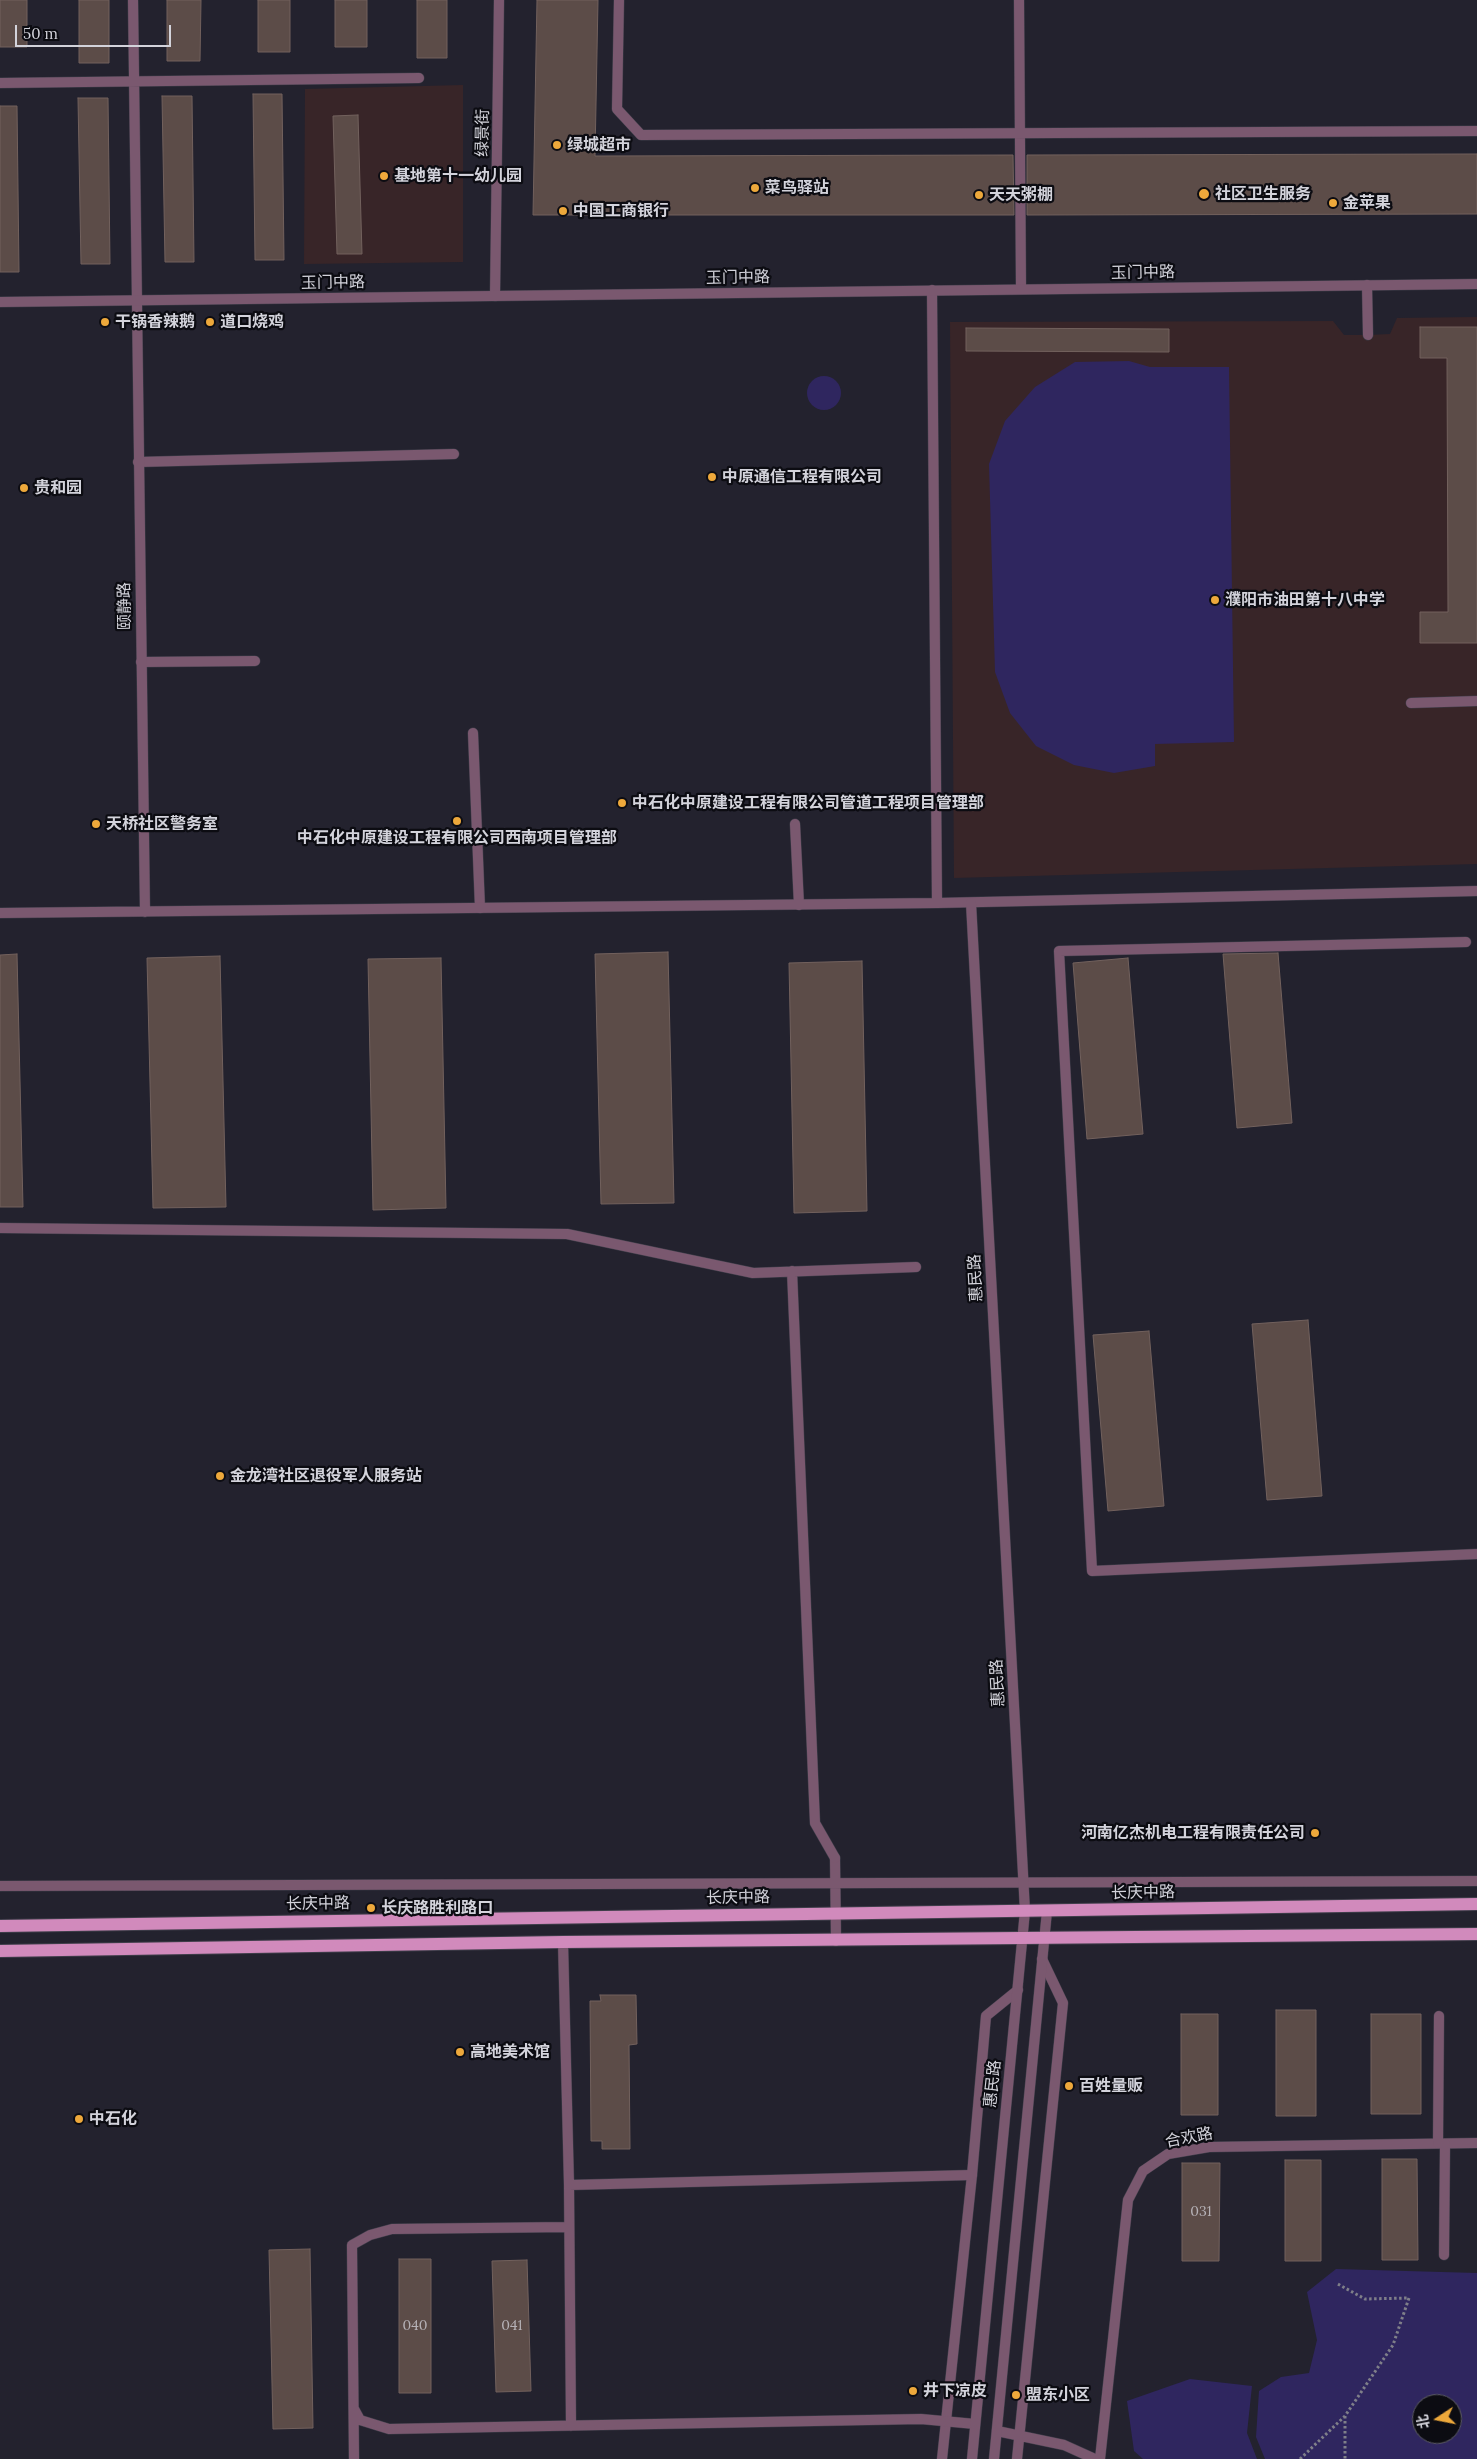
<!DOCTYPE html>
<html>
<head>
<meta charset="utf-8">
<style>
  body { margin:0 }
  #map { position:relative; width:1477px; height:2459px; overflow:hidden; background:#23222e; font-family:Lora,"Noto Sans SC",serif }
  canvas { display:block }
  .north { position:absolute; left:1412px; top:2394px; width:50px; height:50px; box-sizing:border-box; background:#0c0c12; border:1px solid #5c5c62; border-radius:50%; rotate:259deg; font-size:14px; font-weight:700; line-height:20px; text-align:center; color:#d3d3db }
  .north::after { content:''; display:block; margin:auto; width:18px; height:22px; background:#eda83b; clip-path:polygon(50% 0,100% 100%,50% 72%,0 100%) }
  .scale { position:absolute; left:15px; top:25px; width:156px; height:22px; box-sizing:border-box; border:2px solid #d3d3db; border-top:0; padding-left:6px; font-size:15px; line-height:18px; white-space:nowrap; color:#d3d3db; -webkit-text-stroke:4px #0c0c12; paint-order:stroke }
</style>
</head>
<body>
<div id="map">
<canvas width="1477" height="2459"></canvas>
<div class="north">北</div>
<div class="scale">50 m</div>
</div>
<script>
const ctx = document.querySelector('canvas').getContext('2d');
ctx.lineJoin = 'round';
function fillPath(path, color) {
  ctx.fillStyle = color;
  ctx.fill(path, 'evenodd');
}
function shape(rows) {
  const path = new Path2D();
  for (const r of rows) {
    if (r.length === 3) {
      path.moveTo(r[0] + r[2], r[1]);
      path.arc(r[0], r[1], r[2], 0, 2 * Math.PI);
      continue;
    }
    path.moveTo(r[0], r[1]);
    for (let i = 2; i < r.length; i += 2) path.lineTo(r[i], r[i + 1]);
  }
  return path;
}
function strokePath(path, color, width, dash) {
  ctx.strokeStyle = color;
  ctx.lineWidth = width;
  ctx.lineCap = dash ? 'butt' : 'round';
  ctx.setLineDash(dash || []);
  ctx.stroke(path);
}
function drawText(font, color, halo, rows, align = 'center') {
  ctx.font = font + ' Lora,"Noto Sans SC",serif';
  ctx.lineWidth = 4.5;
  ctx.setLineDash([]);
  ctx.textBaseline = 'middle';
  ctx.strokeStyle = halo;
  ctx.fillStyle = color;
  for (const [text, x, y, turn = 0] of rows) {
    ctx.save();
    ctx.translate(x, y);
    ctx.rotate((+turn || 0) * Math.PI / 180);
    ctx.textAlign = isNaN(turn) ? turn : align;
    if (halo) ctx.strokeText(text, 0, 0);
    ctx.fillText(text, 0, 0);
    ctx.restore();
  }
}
fillPath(shape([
  [463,85,463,262,304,264,305,89],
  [1477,317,1477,864,954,878,950,322,1333,321,1344,335,1368,335,1390,334,1397,318]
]), '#382528');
fillPath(shape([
  [1129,361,1150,367,1229,367,1234,742,1155,744,1155,766,1114,773,1074,765,1036,746,1010,713,995,672,989,464,1005,421,1035,387,1075,362],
  [824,393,17],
  [1336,2269,1477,2273,1477,2459,1265,2459,1256,2437,1259,2391,1281,2377,1309,2373,1317,2340,1307,2292],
  [1422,2404,1452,2404,1452,2434,1422,2434],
  [1190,2379,1252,2386,1247,2433,1257,2459,1143,2459,1134,2451,1127,2401]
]), '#2f265f');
const building = shape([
  [0,0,27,0,27,47,0,47,0,0],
  [79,0,109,0,109,63,79,63,79,0],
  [167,0,201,0,200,61,167,61,167,0],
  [258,0,290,0,290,52,258,52,258,0],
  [335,0,367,0,367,47,335,47,335,0],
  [417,0,447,0,447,58,417,58,417,0],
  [537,0,598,0,595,156,1013,155,1014,215,533,215,537,0],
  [253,94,282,94,284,260,255,260,253,94],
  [162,96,192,96,194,262,165,262,162,96],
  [78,98,108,98,110,264,81,264,78,98],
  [0,106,17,106,19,272,0,272,0,106],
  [358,115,362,254,337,254,333,116,358,115],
  [1477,154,1477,214,1027,215,1027,155,1477,154],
  [1420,327,1477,327,1477,643,1420,643,1420,612,1448,612,1447,358,1420,358,1420,327],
  [966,328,1169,329,1169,352,966,351,966,328],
  [668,952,674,1203,601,1204,595,954,668,952],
  [1278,953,1292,1123,1237,1128,1223,954,1278,953],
  [17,954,23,1207,0,1207,0,955,17,954],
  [220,956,226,1207,153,1208,147,958,220,956],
  [441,958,446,1208,373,1210,368,959,441,958],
  [1128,958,1143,1134,1087,1139,1073,963,1128,958],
  [862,961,867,1211,794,1213,789,963,862,961],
  [1308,1320,1322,1496,1267,1500,1252,1324,1308,1320],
  [1149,1331,1164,1506,1108,1511,1093,1335,1149,1331],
  [600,1995,636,1995,637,2044,629,2045,630,2149,602,2149,602,2141,591,2141,590,2001,601,2001,600,1995],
  [1276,2010,1316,2010,1316,2116,1276,2116,1276,2010],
  [1181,2014,1218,2014,1218,2115,1181,2115,1181,2014],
  [1371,2014,1421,2014,1421,2114,1371,2114,1371,2014],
  [1382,2159,1417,2159,1418,2260,1382,2260,1382,2159],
  [1285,2160,1321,2160,1321,2261,1285,2261,1285,2160],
  [1182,2163,1220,2163,1219,2261,1182,2261,1182,2163],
  [310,2249,313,2428,273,2429,269,2250,310,2249],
  [399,2259,431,2259,431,2393,399,2393,399,2259],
  [527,2260,531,2391,496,2392,492,2261,527,2260]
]);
fillPath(building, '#5c4c48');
strokePath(building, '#72615d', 1);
const service = shape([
  [1367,285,1368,335],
  [138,462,454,454],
  [141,662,255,661],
  [1411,703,1477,701],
  [473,733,480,908],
  [795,824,799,905],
  [835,1858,836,1941],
  [0,1886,1477,1881],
  [997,2431,1064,2445,1095,2459],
  [942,2459,972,2175,986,2016,1018,1990],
  [1017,2459,1063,2003,1042,1959],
  [1100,2459,1128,2200,1143,2171,1168,2154,1209,2147,1477,2143]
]);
const minor = shape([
  [133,0,145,912],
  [619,0,617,109,641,135,1477,131],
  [1019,0,1021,289],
  [0,83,419,78],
  [932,290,937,903],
  [495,296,499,0],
  [0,913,937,903,1477,891],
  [1466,942,1059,951,1092,1571,1477,1554],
  [0,1228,567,1234,753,1273,916,1267],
  [792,1271,815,1823,835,1858],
  [563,1942,569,2185,571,2426],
  [1438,2143,1439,2016],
  [569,2185,972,2175],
  [1444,2255,1445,2144],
  [354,2409,360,2420,389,2429,921,2419,975,2424],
  [354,2459,352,2245,370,2235,392,2229,568,2227]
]);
const tertiary = shape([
  [0,302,1477,284],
  [971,903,1025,1911,972,2459],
  [994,2459,1047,1911]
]);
const primary = shape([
  [0,1926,1477,1904],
  [0,1951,563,1942,1477,1934]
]);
strokePath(service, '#3f3e4a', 11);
strokePath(minor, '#3f3e4a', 11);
strokePath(tertiary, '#3f3e4a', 11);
strokePath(primary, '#3f3e4a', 14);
strokePath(shape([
  [1345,2416,1345,2459],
  [1300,2459,1345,2416,1393,2345,1409,2298,1365,2299,1336,2283]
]), '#7f7f89', 3, [2.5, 2.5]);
strokePath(service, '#7a586f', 10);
strokePath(minor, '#7a586f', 10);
strokePath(tertiary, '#7a586f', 10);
strokePath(primary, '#d18abc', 12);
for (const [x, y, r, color] of [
  [557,145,5,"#eda83b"],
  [384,176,5,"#eda83b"],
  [755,188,5,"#eda83b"],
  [1204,194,6,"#eda83b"],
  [979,195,5,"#eda83b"],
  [1333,203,5,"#eda83b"],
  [563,211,5,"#eda83b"],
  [105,322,5,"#eda83b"],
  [210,322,5,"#eda83b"],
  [712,477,5,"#eda83b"],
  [24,488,5,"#eda83b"],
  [1215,600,5,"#eda83b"],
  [622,803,5,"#eda83b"],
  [457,821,5,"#eda83b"],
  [96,824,5,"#eda83b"],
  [220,1476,5,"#eda83b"],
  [1315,1833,5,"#eda83b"],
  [371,1908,5,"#eda83b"],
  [460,2052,5,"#eda83b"],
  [1069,2086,5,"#eda83b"],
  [79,2119,5,"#eda83b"],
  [913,2391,5,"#eda83b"],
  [1016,2395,5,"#eda83b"]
]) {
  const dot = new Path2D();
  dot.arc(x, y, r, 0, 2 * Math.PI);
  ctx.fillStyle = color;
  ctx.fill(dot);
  strokePath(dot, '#0c0c12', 2);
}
drawText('14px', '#b5b1b6', null, [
  ["031",1201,2212],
  ["040",415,2326],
  ["041",512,2326]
]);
drawText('16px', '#d3d3db', '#0c0c12', [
  ["绿景街",483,133,-89],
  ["玉门中路",1143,273,-1],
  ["玉门中路",738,278,-1],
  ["玉门中路",333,283,-1],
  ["颐静路",125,606,-91],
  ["惠民路",976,1278,-93],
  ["惠民路",998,1683,-93],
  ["长庆中路",1143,1893,-1],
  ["长庆中路",738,1898,-1],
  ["长庆中路",318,1904,-1],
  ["惠民路",993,2084,-84],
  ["合欢路",1189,2138,-11]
]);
drawText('bold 16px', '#d3d3db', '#0c0c12', [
  ["绿城超市",567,145],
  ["基地第十一幼儿园",394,176],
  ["菜鸟驿站",765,188],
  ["社区卫生服务",1215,194],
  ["天天粥棚",989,195],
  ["金苹果",1343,203],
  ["中国工商银行",573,211],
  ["干锅香辣鹅",115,322],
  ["道口烧鸡",220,322],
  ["中原通信工程有限公司",722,477],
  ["贵和园",34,488],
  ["濮阳市油田第十八中学",1225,600],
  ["中石化中原建设工程有限公司管道工程项目管理部",632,803],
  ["天桥社区警务室",106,824],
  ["中石化中原建设工程有限公司西南项目管理部",457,838,"center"],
  ["金龙湾社区退役军人服务站",230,1476],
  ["河南亿杰机电工程有限责任公司",1305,1833,"right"],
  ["长庆路胜利路口",381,1908],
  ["高地美术馆",470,2052],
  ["百姓量贩",1079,2086],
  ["中石化",89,2119],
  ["井下凉皮",923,2391],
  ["盟东小区",1026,2395]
], 'left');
</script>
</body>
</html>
